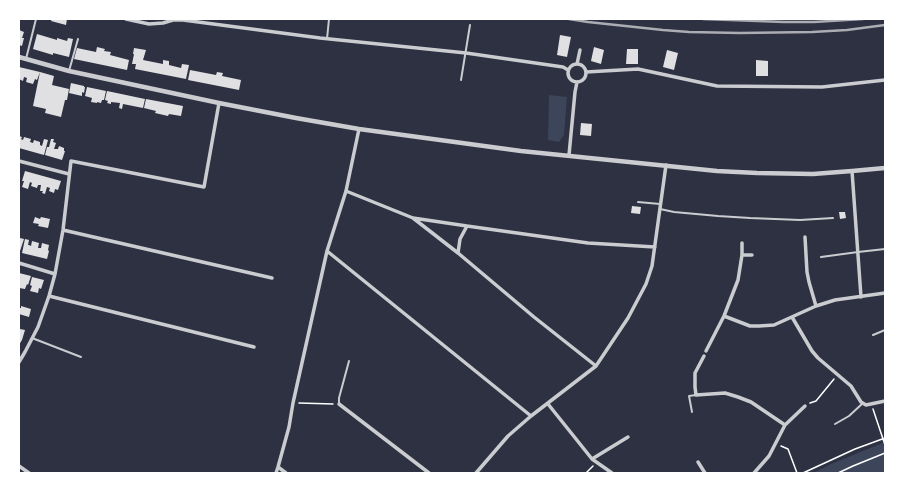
<!DOCTYPE html>
<html>
<head>
<meta charset="utf-8">
<style>
  body { margin:0 }
  #map { position:relative; width:904px; height:492px; overflow:hidden; background:#2d3142; font-family:"Titillium Web",sans-serif }
  canvas { display:block }
  .frame { position:absolute; inset:0; border:20px solid #fff; pointer-events:none }
</style>
</head>
<body>
<div id="map">
<canvas width="904" height="492"></canvas>
<div class="frame"></div>
</div>
<script>
const ctx = document.querySelector('canvas').getContext('2d');
ctx.lineJoin = 'round';
function fillPath(path, color) {
  ctx.fillStyle = color;
  ctx.fill(path, 'evenodd');
}
function shape(rows) {
  const path = new Path2D();
  for (const r of rows) {
    if (r.length === 3) {
      path.moveTo(r[0] + r[2], r[1]);
      path.arc(r[0], r[1], r[2], 0, 2 * Math.PI);
      continue;
    }
    path.moveTo(r[0], r[1]);
    for (let i = 2; i < r.length; i += 2) path.lineTo(r[i], r[i + 1]);
  }
  return path;
}
function strokePath(path, color, width, dash) {
  ctx.strokeStyle = color;
  ctx.lineWidth = width;
  ctx.lineCap = dash ? 'butt' : 'round';
  ctx.setLineDash(dash || []);
  ctx.stroke(path);
}
fillPath(shape([
  [549,95,567,97,564,135,559,142,548,140],
  [885,442,885,473,813,473,831,464]
]), '#3c4559');
fillPath(shape([
  [52,19,67,19,66,25,51,21],
  [19,30,24,32,22,38,24,38,22,46,19,45],
  [37,34,57,40,57,38,67,41,68,38,73,39,69,57,53,53,53,55,33,49],
  [560,35,571,37,567,57,557,55],
  [97,47,105,49,104,51,111,52,110,55,129,60,127,70,74,59,77,48,96,52],
  [594,47,604,50,601,64,591,61],
  [134,48,146,50,143,60,163,64,163,60,169,61,169,65,181,68,182,64,189,65,186,79,135,69,136,64,132,64,134,54,133,54],
  [627,49,638,49,638,64,626,64],
  [667,50,678,53,674,70,663,67],
  [756,60,768,61,768,76,756,76],
  [19,67,40,72,37,80,35,79,33,84,26,82,27,78,24,77,23,81,19,79],
  [190,70,216,75,217,72,223,73,222,76,241,80,239,90,188,80],
  [40,72,54,76,52,85,69,89,67,100,65,100,61,117,45,113,46,109,33,106],
  [71,83,84,86,84,87,85,87,84,93,82,92,82,96,69,93],
  [87,87,106,91,104,100,102,100,101,103,97,102,97,103,91,102,92,98,85,96],
  [107,91,145,99,143,108,123,104,122,109,119,108,120,103,111,102,111,104,107,103,108,101,105,100],
  [146,99,183,106,181,116,169,114,168,116,155,113,156,111,144,108],
  [581,123,592,124,591,136,580,135],
  [19,136,22,137,21,139,23,140,24,137,31,139,30,142,33,143,34,140,40,142,40,145,42,146,44,139,48,140,44,155,19,148],
  [51,139,54,139,53,142,56,143,54,149,58,149,59,146,64,148,64,151,65,151,62,160,45,155,47,147,49,147],
  [25,171,61,181,58,190,55,189,54,193,49,191,50,188,47,187,45,194,42,193,43,191,40,191,41,185,38,185,37,188,31,186,32,183,30,182,28,189,22,187,24,181,22,181],
  [632,206,641,207,640,214,631,213],
  [839,212,845,212,846,218,840,219],
  [35,217,40,219,41,217,50,219,48,228,38,226,39,224,33,223],
  [20,238,24,239,19,254,19,241],
  [25,239,29,240,28,245,29,245,31,246,32,241,39,243,38,248,41,248,42,243,49,245,48,250,49,251,47,259,22,253],
  [19,273,31,276,28,285,27,284,25,289,19,288],
  [32,277,44,280,41,289,39,288,38,293,30,291,32,286,30,285],
  [21,306,31,309,29,317,19,314,19,308,21,308],
  [20,329,25,330,22,340,19,345,19,330]
]), '#e0e0e3');
strokePath(shape([
  [299,403,333,404],
  [810,403,816,401,834,379],
  [873,409,885,445],
  [781,446,788,449,797,473],
  [853,466,885,453],
  [586,473,593,466],
  [803,473,855,449,885,438],
  [838,473,853,466]
]), '#fff', 1.5);
strokePath(shape([
  [327,39,329,19],
  [26,59,36,19],
  [69,71,78,39],
  [461,80,470,25],
  [638,202,660,204],
  [660,209,674,212,718,216,750,218,800,220,833,218],
  [821,257,858,252,885,249],
  [873,335,885,330],
  [32,338,81,357],
  [339,404,339,398,349,361],
  [692,412,689,396,696,395],
  [835,424,849,416,863,403]
]), '#caccd0', 2);
strokePath(shape([
  [126,19,149,24,163,23,173,20,183,20,320,38,466,53,563,67,568,70],
  [577,64,580,50],
  [577,73,9],
  [586,72,638,69,717,86,822,87,885,80],
  [569,155,575,92,577,82],
  [19,161,69,174],
  [852,171,861,297],
  [346,191,413,218],
  [467,226,588,243,655,247],
  [63,230,272,278],
  [805,237,807,272,809,282,816,306],
  [742,243,742,255],
  [327,251,531,416],
  [458,253,460,239,467,226,413,218,458,253,534,317,596,366],
  [752,255,742,255,738,280,724,316,750,326,759,326,774,325,816,306,835,300,885,293],
  [19,263,55,274],
  [49,296,254,347],
  [792,317,812,351,818,358,851,386,861,402,866,405,885,401],
  [706,351,724,316],
  [704,356,695,373,695,387,696,395,725,393,738,397,751,402,785,425,769,456,754,473],
  [19,362,25,352,38,327,49,296,55,274,63,230,71,161,204,187,219,103],
  [339,404,429,473],
  [548,404,592,459,612,473],
  [785,425,805,406],
  [592,459,628,437],
  [698,462,705,473],
  [19,466,29,473],
  [278,467,286,473],
  [276,473,278,467,289,427,293,403,327,251,346,191,359,129],
  [476,473,508,436,531,416,596,366,628,318,646,284,652,266,666,165]
]), '#caccd0', 3.5);
strokePath(shape([
  [19,57,69,71,219,103,296,118,359,129,521,151,717,171,757,173,813,174,852,171,885,168]
]), '#caccd0', 4.5);
strokePath(shape([
  [569,19,588,22,663,30,689,32,740,33,812,32,847,30,885,25],
  [703,19,784,22,814,22,863,19]
]), '#abadb3', 2.5);
</script>
</body>
</html>
